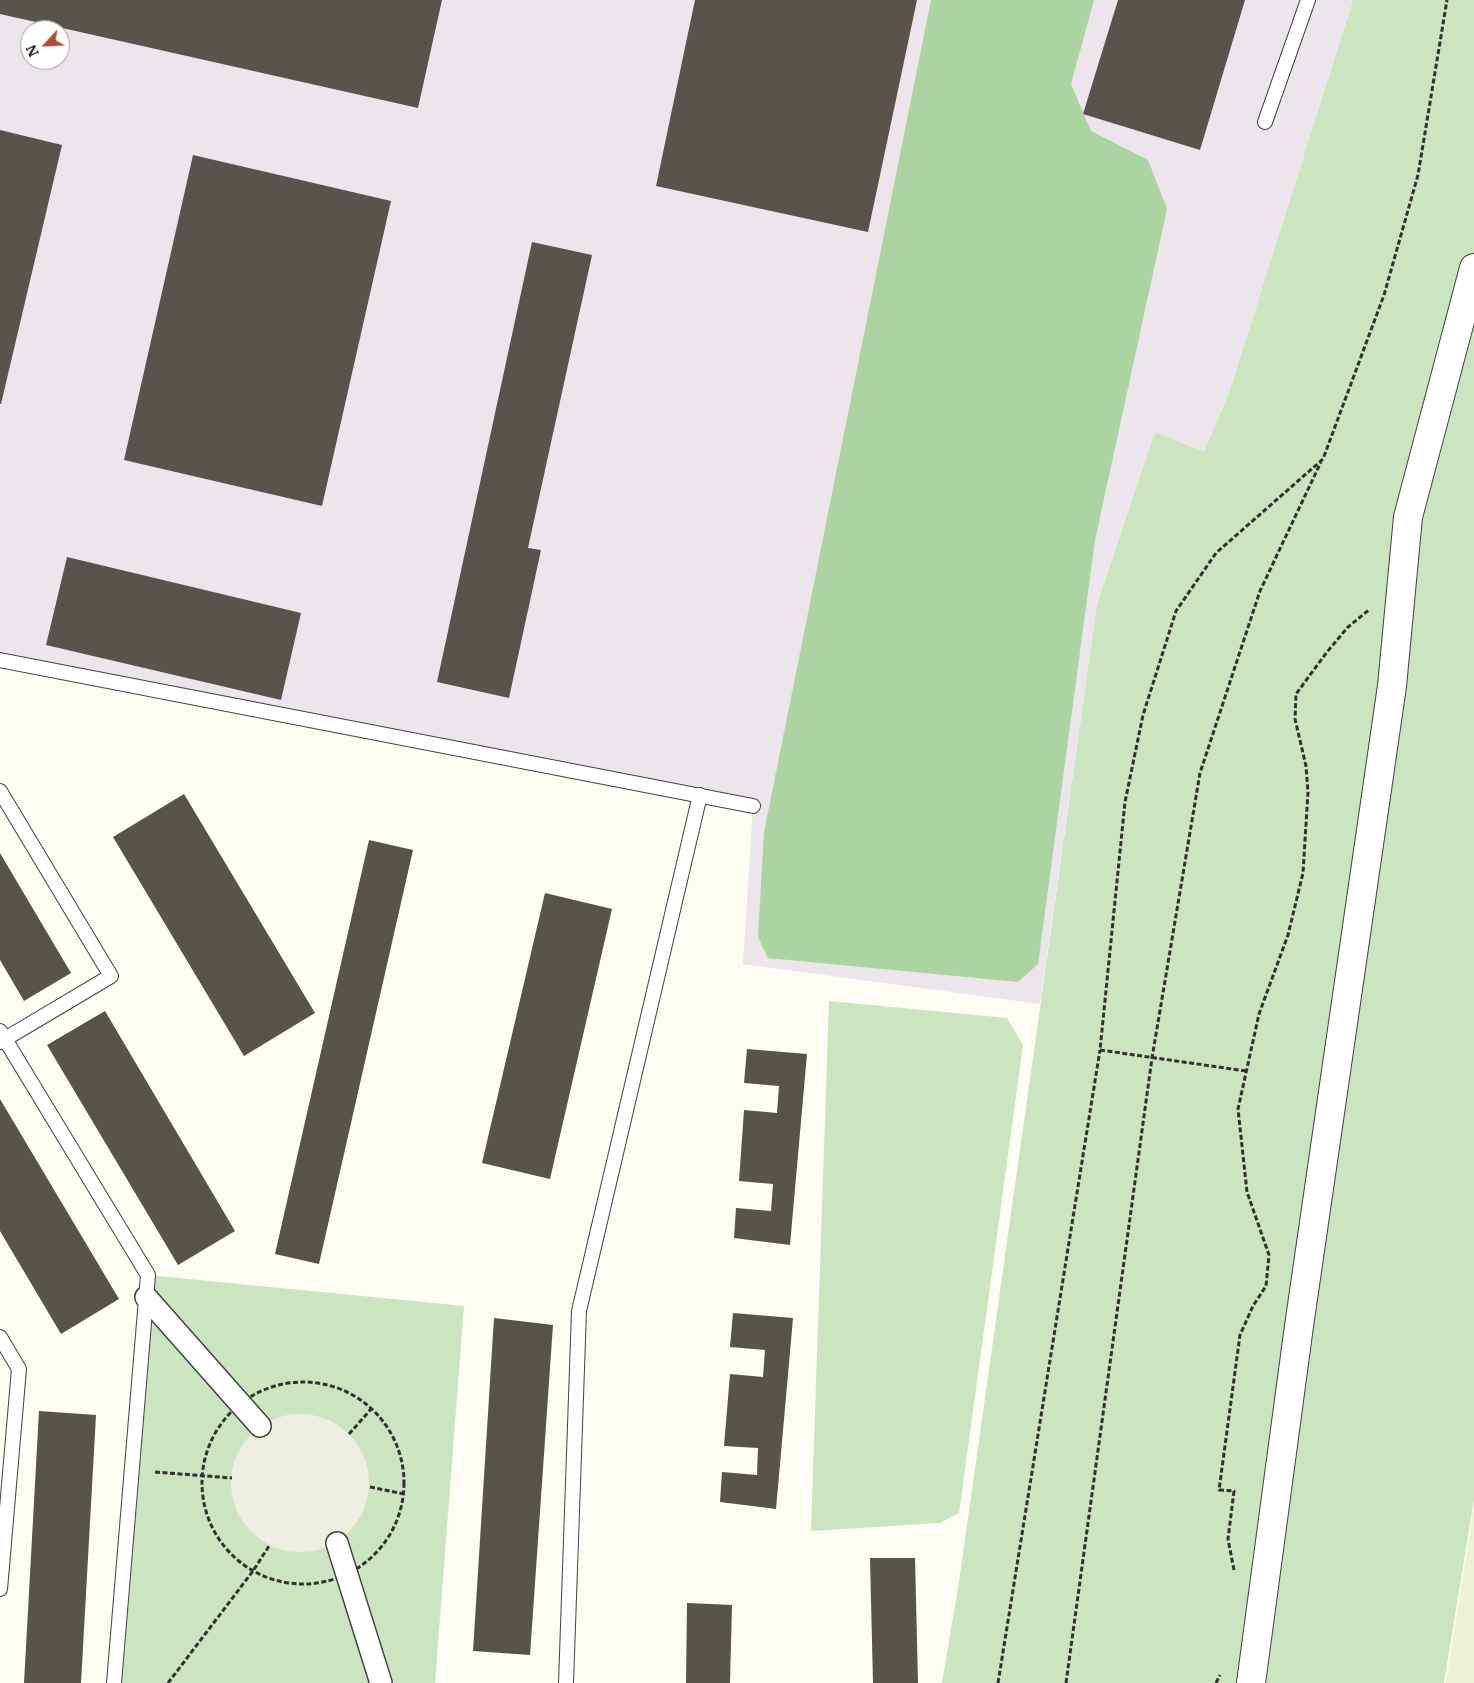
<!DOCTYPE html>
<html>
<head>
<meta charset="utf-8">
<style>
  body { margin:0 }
  #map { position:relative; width:1474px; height:1683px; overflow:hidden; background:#fdfdf3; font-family:Merriweather,serif }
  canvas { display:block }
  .north { position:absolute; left:20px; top:20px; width:50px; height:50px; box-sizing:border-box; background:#fff; border:1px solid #9f9f9f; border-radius:50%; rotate:245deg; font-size:14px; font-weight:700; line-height:20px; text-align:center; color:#0f0f0f }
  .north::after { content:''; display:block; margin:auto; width:18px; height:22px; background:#af4e37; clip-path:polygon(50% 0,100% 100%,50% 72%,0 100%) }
</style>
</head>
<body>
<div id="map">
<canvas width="1474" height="1683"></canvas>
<div class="north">N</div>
</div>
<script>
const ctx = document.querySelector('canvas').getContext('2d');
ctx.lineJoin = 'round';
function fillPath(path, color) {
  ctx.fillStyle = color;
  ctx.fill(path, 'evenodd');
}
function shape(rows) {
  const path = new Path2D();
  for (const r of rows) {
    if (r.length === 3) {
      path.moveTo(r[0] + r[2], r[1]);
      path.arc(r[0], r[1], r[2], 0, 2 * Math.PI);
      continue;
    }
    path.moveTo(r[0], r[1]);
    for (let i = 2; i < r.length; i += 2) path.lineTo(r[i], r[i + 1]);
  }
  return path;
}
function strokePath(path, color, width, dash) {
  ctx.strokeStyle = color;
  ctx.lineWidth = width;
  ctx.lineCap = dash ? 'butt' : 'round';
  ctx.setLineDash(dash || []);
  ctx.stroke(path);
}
fillPath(shape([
  [0,0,1353,0,1230,390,1204,452,1155,433,1097,603,1040,1004,743,964,753,806,0,661],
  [30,30,60,30,60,60,30,60]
]), '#ede5ec');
fillPath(shape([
  [1474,1505,1474,1683,1446,1683]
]), '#edf1d5');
fillPath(shape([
  [1353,0,1474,0,1474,1499,1444,1683,942,1683,959,1582,1097,604,1155,432,1204,452,1230,390],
  [829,1001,1007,1018,1023,1045,959,1513,940,1523,811,1531],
  [148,1275,464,1306,435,1683,114,1683]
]), '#cae5c0');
fillPath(shape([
  [931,0,1094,0,1071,84,1091,131,1148,160,1167,209,1095,540,1038,964,1018,982,768,958,758,937,764,832]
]), '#acd4a1');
fillPath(shape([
  [300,1483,69]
]), '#eeeee1');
fillPath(shape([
  [0,0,442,0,418,108,0,14],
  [695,0,917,0,868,232,656,186],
  [1118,0,1245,0,1200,150,1083,114],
  [0,130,62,145,1,404,0,404],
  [193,155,391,201,322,506,124,460],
  [532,242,592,255,528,548,541,550,509,698,437,682],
  [67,557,301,613,281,700,46,645],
  [184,794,315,1013,244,1056,113,837],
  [369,840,413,850,319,1264,275,1254],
  [0,853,71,973,24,1001,0,960],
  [545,893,612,909,550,1179,482,1163],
  [105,1011,235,1231,178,1265,47,1045],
  [747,1049,807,1054,790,1245,734,1238,736,1208,771,1211,773,1184,739,1181,744,1110,777,1113,779,1086,744,1083],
  [0,1099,119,1299,61,1334,0,1231],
  [733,1313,793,1318,776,1509,720,1502,722,1472,757,1475,758,1448,724,1446,730,1374,763,1377,765,1350,730,1347],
  [494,1318,553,1325,530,1655,473,1651],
  [39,1411,96,1415,81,1683,24,1683],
  [870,1558,915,1558,918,1683,873,1683],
  [687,1603,732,1605,730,1683,686,1683]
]), '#57534d');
const service = shape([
  [1265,122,1308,0],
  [0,660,753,806],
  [0,791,111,976,0,1042],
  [0,1031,148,1275,114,1683],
  [0,1337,19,1369,0,1589],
  [566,1683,579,1311,700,795]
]);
const pedestrian = shape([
  [146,1297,260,1426],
  [337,1543,381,1683]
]);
const tertiary = shape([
  [1251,1683,1299,1326,1392,686,1408,517,1474,268]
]);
strokePath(service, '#424242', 16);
strokePath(pedestrian, '#424242', 24);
strokePath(tertiary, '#424242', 30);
strokePath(shape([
  [1246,1071,1100,1050,1125,802,1143,715,1176,611,1216,553,1323,459,1384,295,1418,175,1447,0],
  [303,1483,101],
  [349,1434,372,1408],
  [155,1472,232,1478],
  [370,1487,404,1494],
  [1234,1570,1228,1539,1234,1491,1219,1490,1240,1335,1253,1306,1266,1286,1269,1255,1247,1192,1238,1109,1259,1014,1288,935,1303,873,1308,792,1306,766,1295,719,1296,694,1327,652,1348,627,1370,609],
  [168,1683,253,1571,269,1546],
  [998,1683,1100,1050],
  [1066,1683,1152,1058,1200,773,1260,591,1321,462],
  [1216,1683,1220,1675]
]), '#313131', 3, [5, 2.5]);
strokePath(service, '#fff', 14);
strokePath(pedestrian, '#fff', 21);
strokePath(tertiary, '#fff', 28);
</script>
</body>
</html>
